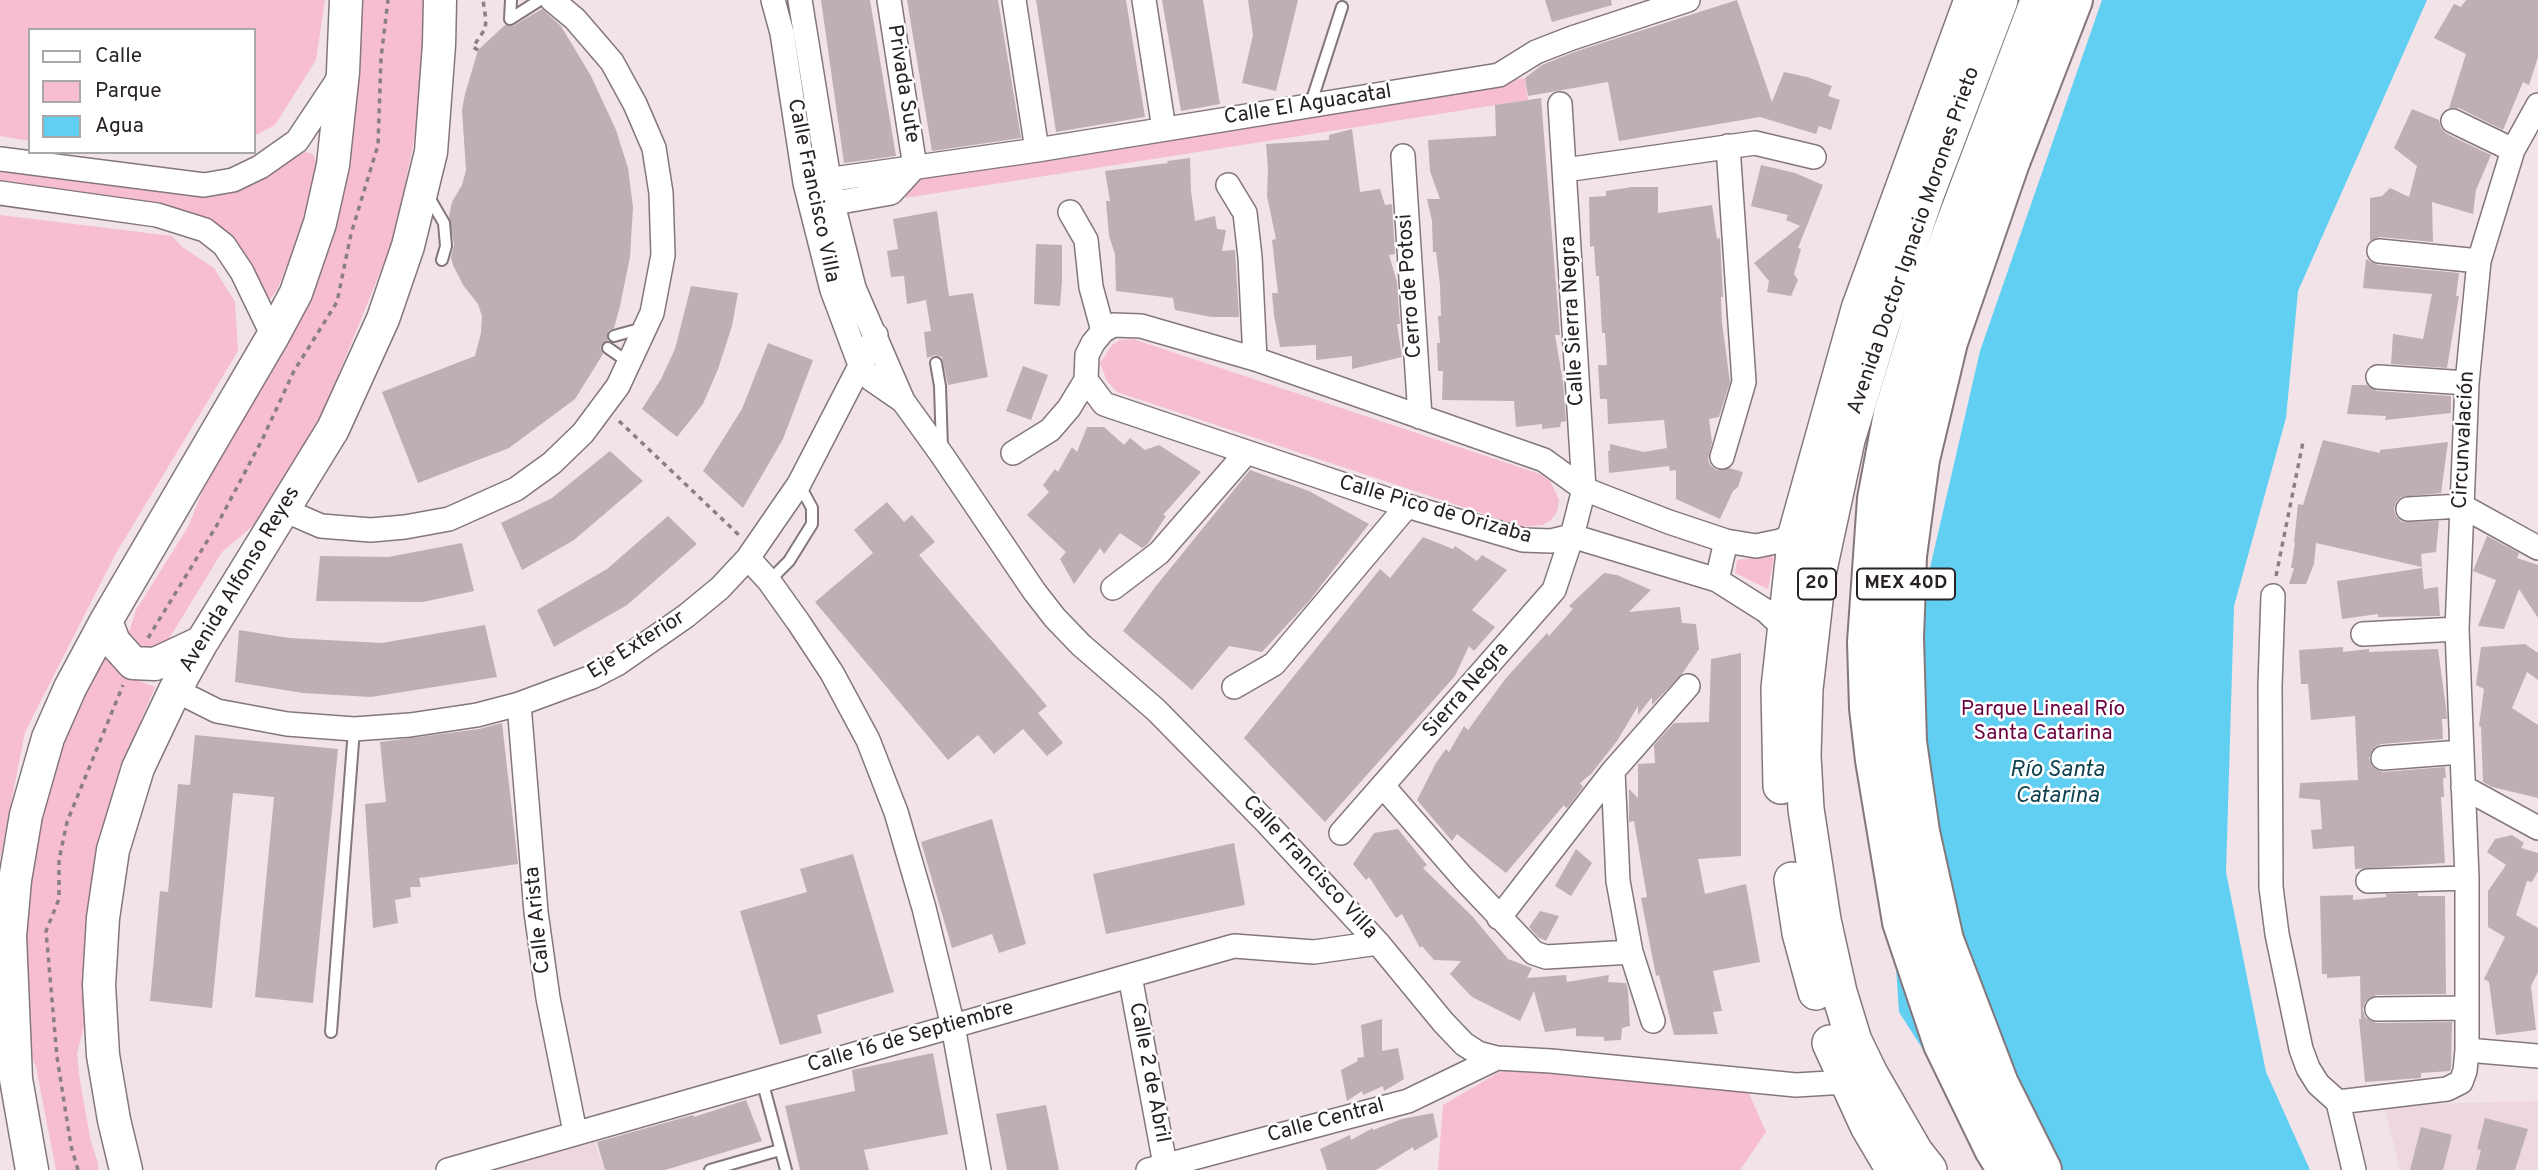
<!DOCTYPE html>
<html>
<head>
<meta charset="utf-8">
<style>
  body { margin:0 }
  #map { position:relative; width:2538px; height:1170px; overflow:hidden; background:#f1e3e8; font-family:Overpass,sans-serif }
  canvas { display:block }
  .legend { position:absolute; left:28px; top:28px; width:228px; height:126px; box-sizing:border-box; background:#fff; border:2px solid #a9a7a7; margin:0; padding:9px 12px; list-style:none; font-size:21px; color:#282224 }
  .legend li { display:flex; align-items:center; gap:14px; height:35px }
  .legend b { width:35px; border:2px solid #a9a7a7 }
</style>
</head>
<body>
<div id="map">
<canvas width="2538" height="1170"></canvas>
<ul class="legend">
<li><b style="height:9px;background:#fff"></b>Calle</li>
<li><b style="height:19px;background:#f7bdd3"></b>Parque</li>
<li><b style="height:19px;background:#60cff1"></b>Agua</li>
</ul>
</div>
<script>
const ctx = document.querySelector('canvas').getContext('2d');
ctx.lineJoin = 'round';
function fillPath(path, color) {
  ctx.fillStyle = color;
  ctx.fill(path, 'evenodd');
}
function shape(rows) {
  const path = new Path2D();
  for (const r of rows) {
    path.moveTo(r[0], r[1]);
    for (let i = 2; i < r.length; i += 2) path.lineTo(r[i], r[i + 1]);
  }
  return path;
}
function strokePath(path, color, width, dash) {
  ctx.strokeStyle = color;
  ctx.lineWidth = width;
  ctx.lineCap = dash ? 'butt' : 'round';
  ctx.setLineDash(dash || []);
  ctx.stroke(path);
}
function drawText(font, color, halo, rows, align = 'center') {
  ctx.font = font + ' Overpass,sans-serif';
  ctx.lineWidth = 5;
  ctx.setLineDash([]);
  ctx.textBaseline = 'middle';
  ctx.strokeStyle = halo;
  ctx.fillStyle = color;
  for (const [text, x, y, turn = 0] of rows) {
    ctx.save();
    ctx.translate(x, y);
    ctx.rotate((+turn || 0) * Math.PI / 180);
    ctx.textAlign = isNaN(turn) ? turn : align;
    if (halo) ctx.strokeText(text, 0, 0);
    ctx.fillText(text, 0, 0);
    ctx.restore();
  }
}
fillPath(shape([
  [2538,1101,2538,1170,2400,1170,2384,1105],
  [595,1142,604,1170,488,1170]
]), '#eed7df');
fillPath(shape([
  [0,0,325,0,316,60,275,125,254,136,254,30,30,30,30,141,0,136],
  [358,0,423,0,420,111,394,238,324,410,257,522,222,552,167,642,149,656,127,638,136,610,188,527,202,492,291,336],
  [1525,78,1528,100,905,198,917,175],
  [305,152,313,154,316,161,308,205,290,259,277,290,270,299,265,298,257,275,246,256,223,230,201,217,188,212,90,194,0,181,0,169,191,196,244,186,259,180],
  [0,215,172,236,182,247,214,268,235,302,238,351,115,555,25,732,0,859],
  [1133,339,1540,474,1550,481,1555,491,1559,500,1557,512,1551,520,1543,525,1523,527,1117,392,1107,381,1100,363,1112,345,1120,340],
  [1770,555,1774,558,1768,589,1735,573,1737,560],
  [103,655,133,678,155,687,127,754,100,845,85,966,85,1021,77,1054,80,1081,91,1142,98,1163,98,1170,56,1170,36,1067,25,1042,26,878,42,800,78,708],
  [1550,1069,1747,1089,1766,1132,1740,1170,1438,1170,1443,1105,1501,1071]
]), '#f7bdd3');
fillPath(shape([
  [2102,0,2427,0,2298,291,2286,418,2234,606,2226,872,2266,1072,2310,1170,2000,1170,1899,1012,1883,772,1980,351]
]), '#60cff1');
fillPath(shape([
  [821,0,870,0,896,156,844,163],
  [907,0,998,0,1021,138,932,151],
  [1036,0,1126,0,1145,117,1056,132],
  [1162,0,1203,0,1220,104,1181,111],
  [1248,0,1298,0,1276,91,1242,83,1253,35],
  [1545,0,1611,0,1612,5,1552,22],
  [1737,0,1772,102,1784,72,1807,77,1832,86,1828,96,1840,100,1831,130,1819,126,1816,134,1760,117,1619,141,1608,82,1528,96,1525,78,1542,65,1577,51],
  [2466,0,2538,0,2538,57,2529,85,2523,82,2503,130,2459,108,2449,108,2466,54,2434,38,2454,4,2461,7],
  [542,9,561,26,591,76,616,130,628,168,633,207,630,257,620,306,614,328,608,331,608,340,600,347,603,354,575,399,509,448,418,483,382,392,475,356,481,333,482,316,478,304,463,285,453,265,451,258,454,245,449,216,452,202,462,185,466,170,462,110,465,94,478,50,505,25,513,26],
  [1541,98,1560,335,1555,335,1563,382,1566,421,1561,422,1560,427,1542,429,1542,424,1516,427,1514,401,1442,400,1443,371,1438,371,1437,343,1440,343,1438,316,1441,316,1440,285,1436,252,1433,252,1432,221,1427,199,1440,199,1430,171,1428,140,1496,136,1495,105],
  [2412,109,2439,120,2441,128,2447,134,2491,155,2476,190,2473,214,2432,202,2433,242,2380,237,2370,241,2370,198,2382,196,2390,188,2409,197,2417,166,2394,148],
  [1352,129,1360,192,1380,189,1385,205,1392,204,1395,254,1389,255,1397,282,1400,324,1397,324,1402,357,1352,369,1352,356,1316,360,1316,345,1280,347,1274,315,1272,293,1278,293,1272,240,1276,239,1267,196,1268,169,1266,144,1329,140,1329,135],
  [1190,158,1191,191,1195,221,1215,216,1217,229,1226,230,1222,251,1235,250,1239,317,1211,317,1175,310,1173,298,1116,291,1115,254,1109,236,1106,201,1110,201,1105,171,1168,163,1167,161],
  [1761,165,1795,173,1823,185,1798,248,1801,249,1794,274,1798,280,1791,296,1767,292,1769,281,1754,263,1800,226,1786,220,1788,215,1751,206],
  [1632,187,1658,187,1658,213,1712,205,1717,239,1720,238,1723,297,1721,297,1722,323,1730,382,1719,417,1709,419,1712,442,1708,460,1711,466,1717,470,1729,468,1743,472,1738,487,1733,491,1720,519,1676,499,1676,470,1670,471,1669,466,1609,473,1608,451,1610,451,1610,444,1644,452,1667,448,1664,420,1608,424,1607,399,1600,399,1598,365,1607,365,1605,333,1602,333,1599,276,1596,276,1594,246,1590,247,1589,197,1606,196,1606,191],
  [937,211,949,296,973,293,988,377,948,385,942,357,935,355,927,358,924,332,931,331,926,300,907,304,904,276,891,277,887,251,898,249,893,219],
  [1036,244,1062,245,1062,281,1060,306,1034,304],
  [2366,259,2378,265,2459,273,2456,296,2459,296,2447,368,2391,364,2393,334,2423,339,2432,294,2363,288],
  [691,286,738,293,732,326,718,369,703,404,677,437,642,409,661,379,675,349],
  [768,343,813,360,783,439,743,508,703,471,742,409],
  [1023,366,1048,375,1031,420,1006,411],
  [2352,385,2367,385,2377,391,2451,396,2451,413,2385,420,2386,416,2347,414],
  [1087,427,1104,427,1124,445,1130,438,1145,450,1159,445,1201,472,1163,515,1166,516,1147,545,1142,548,1120,533,1104,554,1100,548,1074,584,1060,559,1066,552,1027,515,1049,492,1043,485,1055,469,1058,472,1072,447,1077,452],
  [2323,440,2380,453,2380,450,2448,442,2441,493,2401,497,2396,502,2394,509,2396,516,2402,522,2439,521,2436,552,2421,554,2422,567,2316,543,2314,564,2306,584,2289,584,2294,568,2291,568,2295,543,2294,543,2298,504,2303,505],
  [610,451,643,481,574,540,522,570,501,523,552,498],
  [1250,470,1309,491,1369,524,1309,601,1262,652,1229,646,1192,690,1123,631,1156,586],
  [887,502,904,522,912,515,935,542,919,555,1047,706,1038,713,1063,743,1047,756,1023,729,994,754,978,735,948,760,815,602,873,553,854,530],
  [668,516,697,544,627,605,554,647,537,610,607,569],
  [2487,536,2519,553,2517,558,2538,565,2538,618,2519,589,2504,629,2478,626,2496,580,2473,571],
  [1423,537,1453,549,1455,546,1477,561,1482,555,1507,570,1472,610,1495,627,1474,651,1469,646,1455,676,1325,822,1244,738,1380,569,1390,578],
  [462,543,474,591,423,602,316,601,320,556,388,557],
  [2422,568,2424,589,2438,587,2440,616,2378,617,2378,614,2342,619,2337,581],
  [1604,573,1617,575,1651,590,1629,612,1680,607,1682,623,1696,624,1699,649,1682,674,1652,705,1652,697,1638,715,1638,706,1617,741,1591,774,1580,783,1583,787,1568,807,1566,808,1564,805,1506,873,1457,834,1452,841,1417,800,1436,763,1446,749,1449,752,1464,726,1468,730,1506,678,1547,633,1549,636,1573,609,1569,606],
  [485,625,497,677,371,697,303,693,235,682,239,630,289,638,382,643],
  [2525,644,2538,653,2538,680,2527,672,2512,708,2538,725,2538,798,2492,787,2483,782,2481,727,2479,726,2484,689,2476,685,2481,647],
  [2343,647,2343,652,2369,649,2369,652,2438,649,2446,708,2447,719,2442,719,2443,739,2381,744,2375,747,2369,758,2372,766,2383,772,2445,767,2446,778,2443,778,2444,797,2441,797,2445,863,2355,869,2354,846,2313,849,2311,830,2322,829,2320,800,2299,798,2300,783,2358,780,2355,716,2311,720,2308,684,2301,684,2299,650],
  [1741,653,1741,856,1698,859,1705,894,1746,884,1760,962,1713,971,1722,1011,1713,1012,1718,1034,1674,1035,1659,975,1656,976,1641,898,1647,897,1634,821,1629,822,1629,789,1638,798,1638,764,1655,763,1654,745,1674,723,1709,722,1711,659],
  [502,723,518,864,419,878,421,887,410,887,411,897,395,900,398,923,373,928,365,804,386,802,380,742,479,729],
  [195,735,338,749,313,1003,255,997,274,797,233,793,212,1008,150,1001,160,891,168,892,178,784,190,785],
  [992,819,1026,944,999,953,992,934,952,948,921,842],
  [1398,829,1427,865,1423,868,1472,916,1508,959,1532,968,1527,978,1566,975,1567,982,1609,975,1608,982,1626,983,1628,990,1630,1026,1622,1028,1621,1040,1604,1041,1604,1037,1576,1036,1576,1028,1545,1032,1534,991,1520,1021,1472,997,1450,974,1461,961,1434,960,1422,946,1420,948,1402,914,1396,918,1369,877,1366,880,1353,864,1374,833],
  [2512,835,2524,843,2521,848,2538,853,2538,871,2532,882,2527,881,2516,915,2538,928,2538,972,2531,986,2536,1030,2496,1035,2489,982,2484,979,2505,937,2488,927,2488,891,2506,865,2487,852,2495,839],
  [1234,843,1245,905,1106,934,1093,874],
  [1576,849,1592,863,1571,896,1555,886],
  [853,854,894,992,817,1015,822,1033,780,1045,740,911,807,892,800,869],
  [2418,893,2418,896,2445,896,2446,994,2376,995,2365,1002,2363,1010,2365,1017,2376,1023,2452,1022,2451,1068,2450,1071,2421,1073,2421,1078,2365,1082,2359,1019,2361,1019,2360,976,2327,978,2327,974,2322,974,2320,896,2353,895,2353,900,2386,897,2386,894],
  [1540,911,1559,916,1546,941,1538,937,1529,927],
  [1382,1019,1382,1051,1398,1048,1404,1079,1384,1091,1383,1086,1363,1095,1362,1091,1347,1101,1341,1070,1358,1061,1357,1058,1364,1057,1361,1025],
  [933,1053,948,1134,864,1150,869,1170,800,1170,785,1106,855,1091,852,1070],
  [746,1100,762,1141,665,1170,605,1170,597,1142,693,1115,694,1117],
  [1046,1105,1059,1170,1007,1170,996,1114],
  [1433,1113,1438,1137,1414,1151,1413,1147,1376,1170,1327,1170,1320,1149,1350,1135,1351,1140,1373,1128,1373,1130,1402,1119],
  [2485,1118,2528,1129,2515,1170,2476,1170,2481,1150,2477,1149],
  [2421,1127,2452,1135,2443,1170,2410,1170]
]), '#bdafb4');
const lane = shape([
  [510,19,540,0],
  [510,19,511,0],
  [1310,106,1342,7],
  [427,194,444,223,446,246,442,260],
  [614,336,643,328],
  [608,348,621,357,625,366],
  [936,363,940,386,942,449],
  [769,581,789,561,812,524,812,508,799,484],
  [331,1032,354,729],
  [762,1080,786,1170],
  [710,1170,780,1150]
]);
const street = shape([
  [773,0,782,33,805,183,832,290,860,365,871,379,903,401],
  [800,0,833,204,854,288,903,401,942,455,1034,591,1055,618,1081,645,1156,710,1266,822,1378,943,1443,1022,1464,1044,1478,1053,1497,1058,1551,1061,1796,1085,1846,1082],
  [889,0,915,167],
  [1014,0,1037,150],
  [1144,0,1164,129],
  [2453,121,2513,150],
  [1403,156,1420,417],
  [0,159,204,185,233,180,260,167,297,141,341,75],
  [1565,170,1755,143,1814,157],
  [805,183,1037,150,1499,75,1536,52,1572,38,1688,0],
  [1228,185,1245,213,1250,257,1255,359],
  [0,193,157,215,205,230,224,245,242,272,273,336],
  [818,206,891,193,915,167],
  [1070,212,1086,240,1091,287,1103,331],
  [2379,251,2479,261],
  [2378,377,2467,383],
  [1013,453,1050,430,1069,408,1086,380],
  [1722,457,1744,382,1728,146],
  [2408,509,2462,506,2538,548],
  [284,510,321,526,371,530,405,527,449,519,516,489,552,463,583,433,618,386,652,313,663,255,661,193,654,148,635,104,612,62,575,19,552,0],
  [748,558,769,581,799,623,832,673,868,740,896,812,924,908,953,1026,979,1170],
  [1717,580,1726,541],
  [1113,588,1159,553,1246,453],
  [2273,596,2270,686,2271,887,2277,934,2301,1049,2308,1068,2318,1084,2338,1102,2354,1170],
  [1786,630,1766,611,1717,580,1572,536,1551,541,1523,540,1407,506,1104,404,1086,380,1087,355,1093,343,1103,331,1113,325,1141,326,1255,359,1544,460,1584,489,1669,522,1726,541,1756,546,1780,541,1796,534],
  [2363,634,2457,629],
  [1234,687,1274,664,1407,506],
  [175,690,217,711,287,724,354,729,410,725,477,715,519,704,592,677,617,664,686,616,720,588,748,558,799,484,876,335],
  [519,704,536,912,548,998,575,1132],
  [2383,758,2461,752],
  [1613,771,1618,881,1631,952,1653,1021],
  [1383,786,1463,878,1534,953,1546,957,1631,952],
  [2463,787,2538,828],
  [1341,833,1554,590,1572,536,1584,489,1560,104],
  [2368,881,2467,878],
  [1499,918,1613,771,1688,686],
  [1130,976,1166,1170],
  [2377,1009,2467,1008],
  [2467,1050,2538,1056],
  [2338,1102,2447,1089,2461,1082,2465,1071,2467,1050,2467,878,2457,629,2467,383,2479,261,2513,150,2538,105],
  [448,1170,1234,946,1314,952,1378,943],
  [1148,1170,1408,1101,1497,1058]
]);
const secondary = shape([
  [106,621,114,642,133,663,155,664,202,642],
  [32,1170,16,1079,10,936,15,880,26,815,48,738,70,688,106,621,273,336,296,293,320,223,333,165,343,72,346,0],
  [126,1170,114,1120,103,1055,99,985,103,918,113,850,138,768,175,690,202,642,333,429,383,319,408,246,431,152,439,45,440,0]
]);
const primary = shape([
  [1781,786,1779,688,1796,534,1859,309,1972,0],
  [1792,880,1800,933,1816,992],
  [1830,1043,1868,1126,1894,1170],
  [1929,1170,1915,1152,1870,1074,1854,1041,1839,992,1823,920,1806,809,1803,756,1805,689,1818,574,1847,440,1882,324,1926,195,2000,0]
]);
const highway = shape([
  [2007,1170,1994,1149,1943,1044,1902,922,1875,760,1869,708,1867,642,1877,499,1893,414,1932,286,2040,0],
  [2042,1170,1999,1084,1944,940,1920,832,1907,742,1904,638,1907,556,1920,459,1948,342,2009,165,2073,0]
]);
strokePath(lane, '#84777c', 14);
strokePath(street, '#84777c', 26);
strokePath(secondary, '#84777c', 35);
strokePath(primary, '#84777c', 38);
strokePath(highway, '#84777c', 42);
strokePath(shape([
  [478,50,473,47,485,29,486,20,483,0],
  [619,421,740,536],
  [2276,576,2303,442],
  [148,638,217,525,262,440,294,371,337,302,351,234,378,145,381,58,388,0],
  [78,1170,71,1146,57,1057,46,931,59,899,59,860,67,822,123,685]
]), '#8a8083', 3.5, [5, 5]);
strokePath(lane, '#fff', 10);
strokePath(street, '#fff', 23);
strokePath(secondary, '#fff', 32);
strokePath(primary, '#fff', 35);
strokePath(highway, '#fff', 38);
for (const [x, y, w] of [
  [1817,584,38],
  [1906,584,98]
]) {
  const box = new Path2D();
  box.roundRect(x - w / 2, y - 15.5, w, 31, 5);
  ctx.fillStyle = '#fff';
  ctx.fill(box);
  strokePath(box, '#282224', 2);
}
drawText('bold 19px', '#282224', null, [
  ["20",1817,584],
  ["MEX 40D",1906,584]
]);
drawText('21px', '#282224', '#fff', [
  ["Privada Sute",902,84,81],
  ["Calle El Aguacatal",1308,106,-9],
  ["Calle Francisco Villa",812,191,78],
  ["Avenida Doctor Ignacio Morones Prieto",1915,241,-71],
  ["Cerro de Potosi",1411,286,-94],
  ["Calle Sierra Negra",1574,321,-93],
  ["Circunvalación",2465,440,-87],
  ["Calle Pico de Orizaba",1435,511,16],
  ["Avenida Alfonso Reyes",241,580,-59],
  ["Eje Exterior",637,646,-32],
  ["Sierra Negra",1467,691,-49],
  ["Calle Francisco Villa",1309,868,47],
  ["Calle Arista",539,920,-96],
  ["Calle 16 de Septiembre",911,1038,-16],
  ["Calle 2 de Abril",1148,1073,79],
  ["Calle Central",1326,1122,-15]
]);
drawText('21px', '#6a013e', '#fff', [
  ["Parque Lineal Río",2043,711],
  ["Santa Catarina",2043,735]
]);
drawText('italic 23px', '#104250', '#fff', [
  ["Río Santa",2057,771],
  ["Catarina",2057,797]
]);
</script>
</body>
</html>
